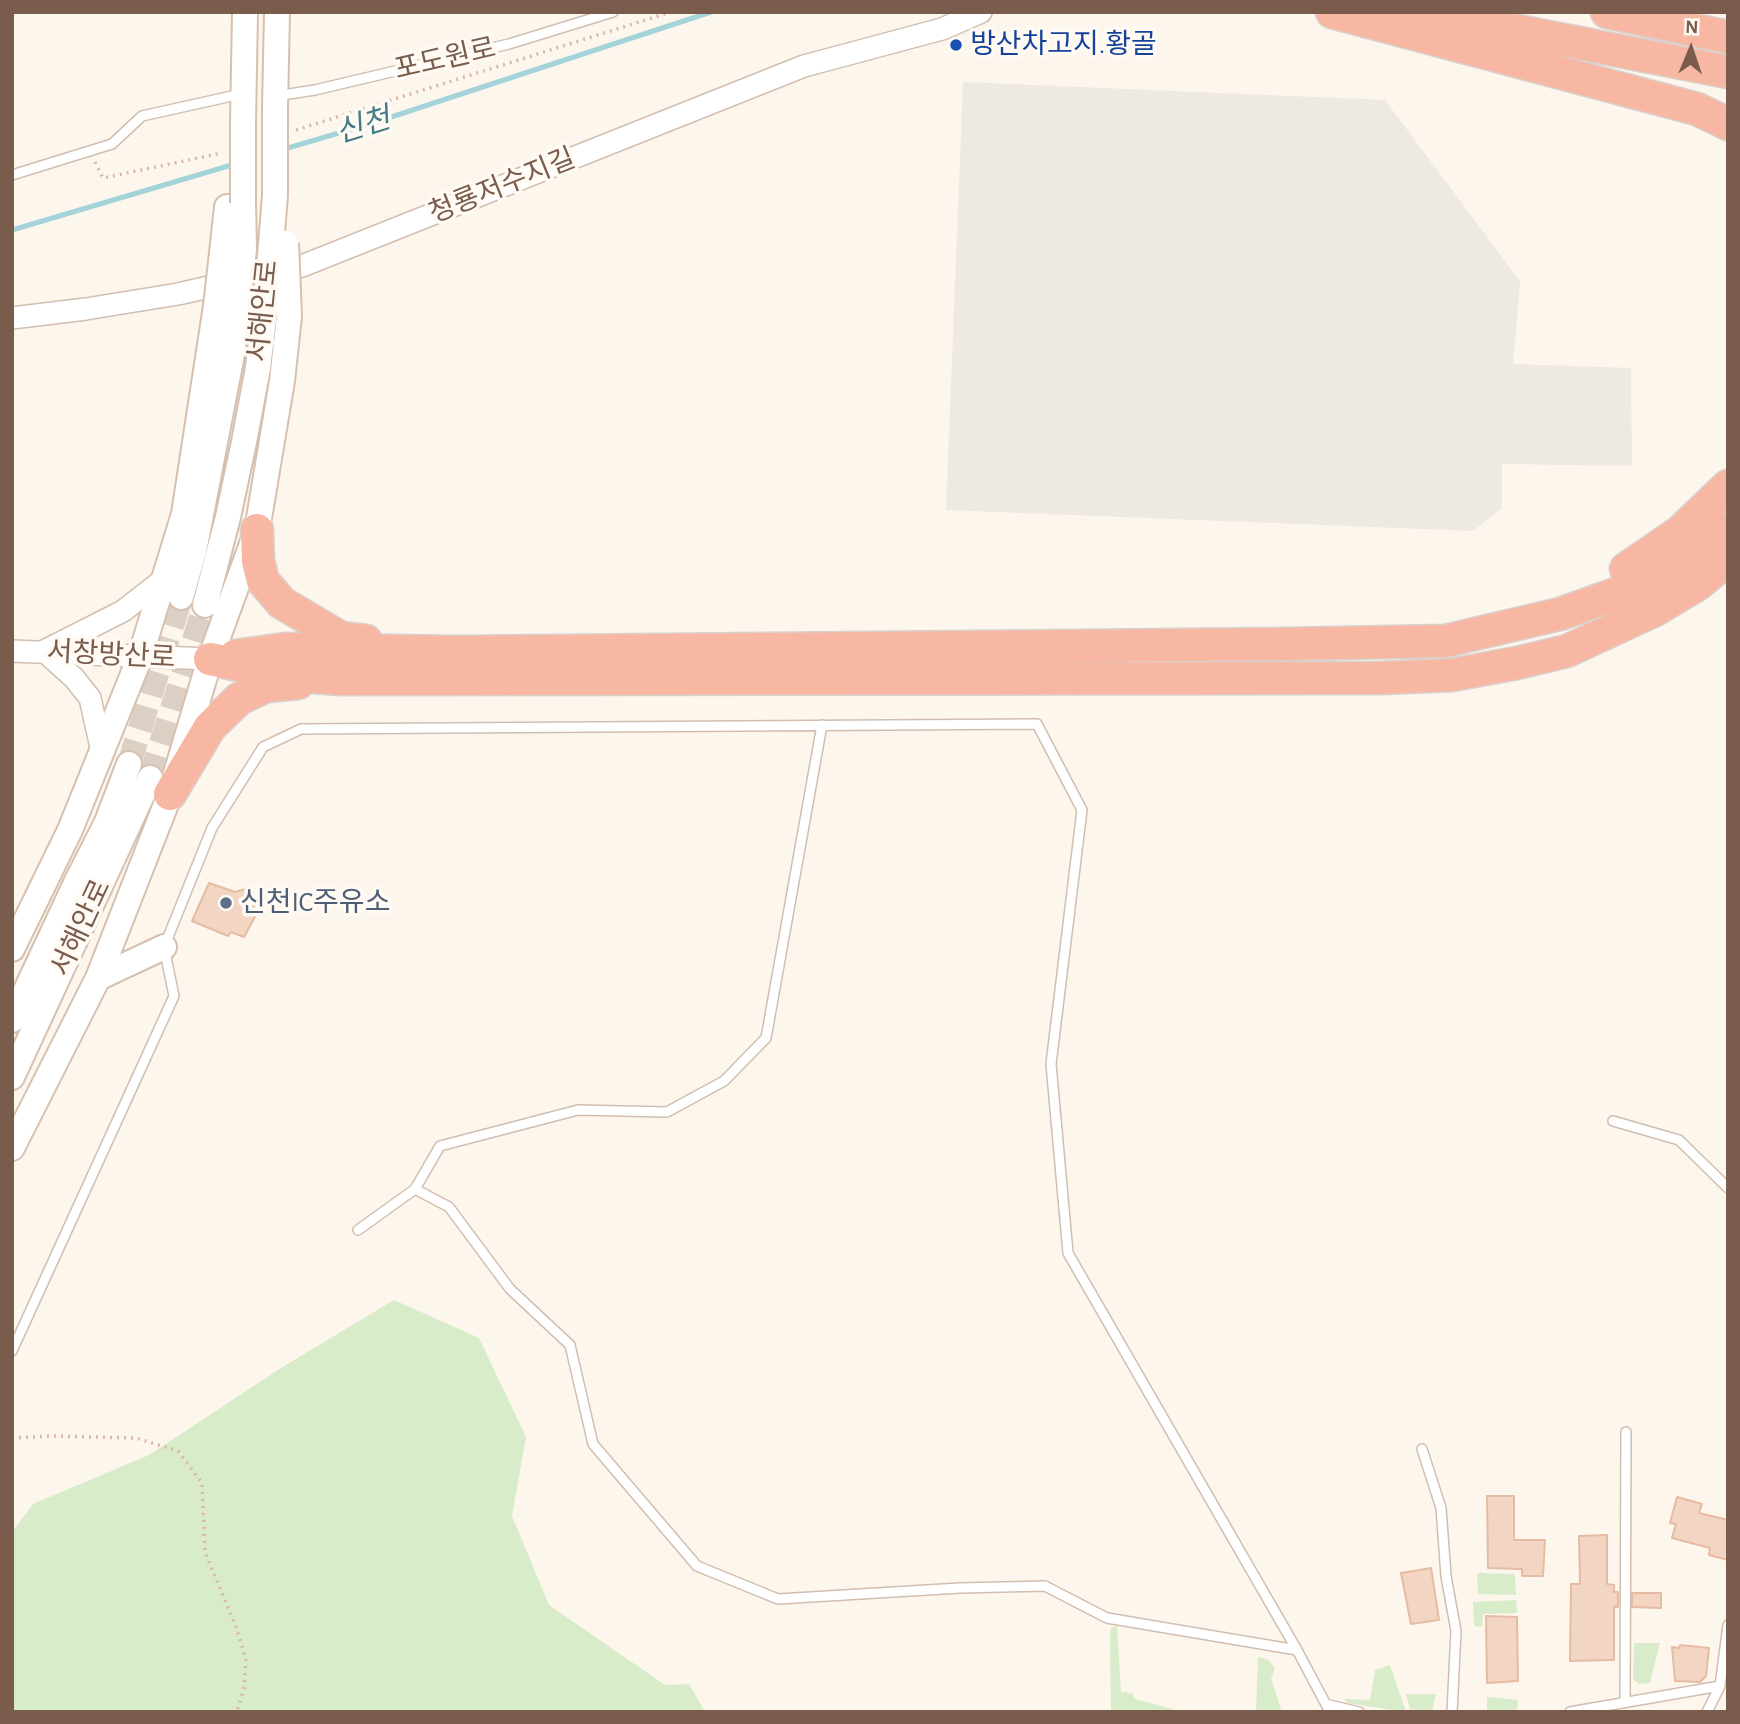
<!DOCTYPE html>
<html>
<head>
<meta charset="utf-8">
<style>
  body { margin:0 }
  #map { position:relative; width:1740px; height:1724px; overflow:hidden; background:#fdf6ec; font-family:"Alegreya Sans",sans-serif }
  canvas { display:block }
  .frame { position:absolute; inset:0; border:14px solid #7a5c4d; pointer-events:none }
  .north { position:absolute; left:1656px; top:14px; width:70px; height:70px; -webkit-text-stroke:5px #fffaf3; paint-order:stroke; rotate:2deg; font-size:19px; font-weight:700; line-height:28px; text-align:center; color:#7a5c4d }
  .north::after { content:''; display:block; margin:auto; width:24px; height:32px; background:#7a5c4d; clip-path:polygon(50% 0,100% 100%,50% 72%,0 100%) }
</style>
</head>
<body>
<div id="map">
<canvas width="1740" height="1724"></canvas>
<div class="frame"></div>
<div class="north">N</div>
</div>
<script>
const ctx = document.querySelector('canvas').getContext('2d');
ctx.lineJoin = 'round';
function fillPath(path, color) {
  ctx.fillStyle = color;
  ctx.fill(path, 'evenodd');
}
function shape(rows) {
  const path = new Path2D();
  for (const r of rows) {
    path.moveTo(r[0], r[1]);
    for (let i = 2; i < r.length; i += 2) path.lineTo(r[i], r[i + 1]);
  }
  return path;
}
function strokePath(path, color, width, dash) {
  ctx.strokeStyle = color;
  ctx.lineWidth = width;
  ctx.lineCap = dash ? 'butt' : 'round';
  ctx.setLineDash(dash || []);
  ctx.stroke(path);
}
function drawText(font, color, halo, rows, align = 'center') {
  ctx.font = font + ' "Alegreya Sans","Noto Sans KR",sans-serif';
  ctx.lineWidth = 7;
  ctx.setLineDash([]);
  ctx.textBaseline = 'middle';
  ctx.strokeStyle = halo;
  ctx.fillStyle = color;
  for (const [text, x, y, turn = 0] of rows) {
    ctx.save();
    ctx.translate(x, y);
    ctx.rotate((+turn || 0) * Math.PI / 180);
    ctx.textAlign = isNaN(turn) ? turn : align;
    if (halo) ctx.strokeText(text, 0, 0);
    ctx.fillText(text, 0, 0);
    ctx.restore();
  }
}
fillPath(shape([
  [963,82,1385,100,1520,281,1513,364,1631,368,1632,466,1502,464,1502,508,1473,531,946,510]
]), '#efe9e4');
fillPath(shape([
  [394,1300,479,1338,526,1437,512,1516,549,1605,665,1685,689,1684,705,1712,12,1712,12,1532,33,1504,149,1455,281,1368],
  [1477,1573,1515,1574,1516,1595,1478,1594],
  [1516,1600,1517,1613,1483,1614,1482,1627,1474,1626,1473,1602],
  [1117,1626,1121,1692,1132,1693,1135,1699,1183,1712,1111,1712,1110,1636,1111,1628],
  [1634,1643,1660,1643,1650,1683,1639,1684,1633,1679],
  [1258,1657,1269,1660,1275,1669,1271,1679,1282,1712,1256,1712],
  [1390,1665,1406,1712,1347,1703,1345,1699,1370,1700,1375,1670],
  [1406,1694,1436,1694,1432,1712,1410,1709],
  [1487,1697,1518,1700,1517,1711,1487,1712]
]), '#d8ecc9');
strokePath(shape([
  [281,150,373,123,711,12],
  [12,230,235,164]
]), '#a5d3da', 5);
const building = shape([
  [209,883,235,892,246,889,257,913,244,937,231,932,228,936,192,921,209,883],
  [1487,1496,1514,1496,1514,1540,1545,1540,1543,1576,1522,1576,1522,1569,1488,1568,1487,1496],
  [1677,1497,1702,1504,1699,1513,1728,1520,1728,1560,1709,1555,1710,1548,1672,1538,1676,1524,1670,1523,1677,1497],
  [1607,1535,1607,1584,1614,1585,1614,1592,1618,1592,1618,1607,1614,1607,1614,1660,1570,1661,1571,1584,1580,1584,1579,1536,1607,1535],
  [1431,1568,1439,1620,1411,1624,1401,1573,1431,1568],
  [1632,1593,1661,1593,1661,1608,1632,1607,1632,1593],
  [1486,1616,1517,1617,1518,1681,1487,1683,1486,1616],
  [1680,1645,1709,1648,1706,1676,1700,1682,1675,1681,1672,1647,1679,1648,1680,1645]
]);
fillPath(building, '#f3d5c3');
strokePath(building, '#e6bba3', 2);
strokePath(shape([
  [129,764,181,597],
  [150,778,205,605]
]), '#dcd0c4', 24, [24, 12]);
const service = shape([
  [276,96,315,90,509,44,613,12],
  [12,175,112,144,142,116,241,94],
  [1613,1121,1679,1140,1728,1188],
  [415,1189,449,1207,510,1289,570,1345,593,1444,697,1566,778,1599,960,1588,1045,1586,1107,1618,1297,1650,1330,1712],
  [358,1230,415,1189,440,1146,578,1110,667,1112,724,1081,766,1038,822,725],
  [12,1351,174,996,164,947,212,828,263,747,301,729,1037,724,1082,810,1051,1064,1068,1253,1297,1650],
  [1422,1449,1441,1508,1446,1576,1456,1631,1452,1712],
  [1625,1702,1626,1432],
  [1329,1705,1359,1712],
  [1570,1712,1720,1686,1728,1625],
  [1707,1712,1720,1686]
]);
const tertiary = shape([
  [12,318,86,309,178,294,302,266,804,66,942,29,981,12],
  [12,651,210,659],
  [102,752,90,698,74,678,44,651,123,611,164,579]
]);
const secondary = shape([
  [275,108,277,12],
  [243,122,245,12],
  [243,203,244,249],
  [271,245,275,195],
  [222,253,227,207],
  [181,597,194,551,233,349,237,313],
  [205,605,228,517,244,442,258,368,264,318],
  [12,949,70,830,140,657,184,514,216,306],
  [98,978,164,947],
  [12,1020,76,883,107,822,129,764],
  [12,1077,150,778],
  [12,1148,98,978,170,794,210,659,257,530,282,381,289,316]
]);
const motorway = shape([
  [1332,12,1697,109,1728,124],
  [1420,12,1728,72],
  [1607,12,1728,37],
  [257,530,258,561,263,581,282,603,341,638,366,641],
  [1626,569,1680,532,1728,486],
  [235,656,285,649,454,652,1283,644,1445,641,1560,614,1627,590,1718,538,1728,529],
  [210,659,287,675,341,679,1381,678,1452,675,1517,663,1567,651,1655,610,1698,584,1728,559],
  [170,794,210,727,239,699,266,686,298,683]
]);
strokePath(service, '#d1beb0', 12);
strokePath(tertiary, '#d1beb0', 24);
strokePath(secondary, '#d6c0b0', 28);
strokePath(motorway, '#dad1cd', 35);
strokePath(shape([
  [296,130,671,12],
  [95,162,103,178,222,153],
  [12,1438,52,1436,136,1438,178,1451,202,1483,205,1552,236,1627,246,1659,244,1688,237,1712]
]), '#d9b8a5', 3.5, [2, 5]);
strokePath(service, '#fff', 9);
strokePath(tertiary, '#fff', 21);
strokePath(secondary, '#fff', 24);
strokePath(motorway, '#f7b7a3', 32);
const secondaryBridge = shape([
  [243,122,243,203],
  [275,195,275,108],
  [286,243,289,316],
  [216,306,222,253],
  [237,313,244,249],
  [264,318,271,245]
]);
strokePath(secondaryBridge, '#d6c0b0', 28, []);
strokePath(secondaryBridge, '#fff', 24);
for (const [x, y, r, color] of [
  [956,45,7,"#1a4fb4"],
  [226,903,7,"#5c6f8a"]
]) {
  const dot = new Path2D();
  dot.arc(x, y, r, 0, 2 * Math.PI);
  ctx.fillStyle = color;
  ctx.fill(dot);
  strokePath(dot, '#fffaf3', 2.5);
}
drawText('28px', '#164399', '#fffaf3', [
  ["방산차고지.황골",970,45]
], 'left');
drawText('28px', '#7a5c4d', '#fffaf3', [
  ["포도원로",445,59,-13],
  ["청룡저수지길",502,186,-22],
  ["서해안로",263,311,-84],
  ["서창방산로",111,655,3],
  ["서해안로",81,928,-65]
]);
drawText('28px', '#4e5e75', '#fffaf3', [
  ["신천IC주유소",240,903]
], 'left');
drawText('italic 30px', '#437c86', '#fffaf3', [
  ["신천",363,126,-17]
]);
</script>
</body>
</html>
